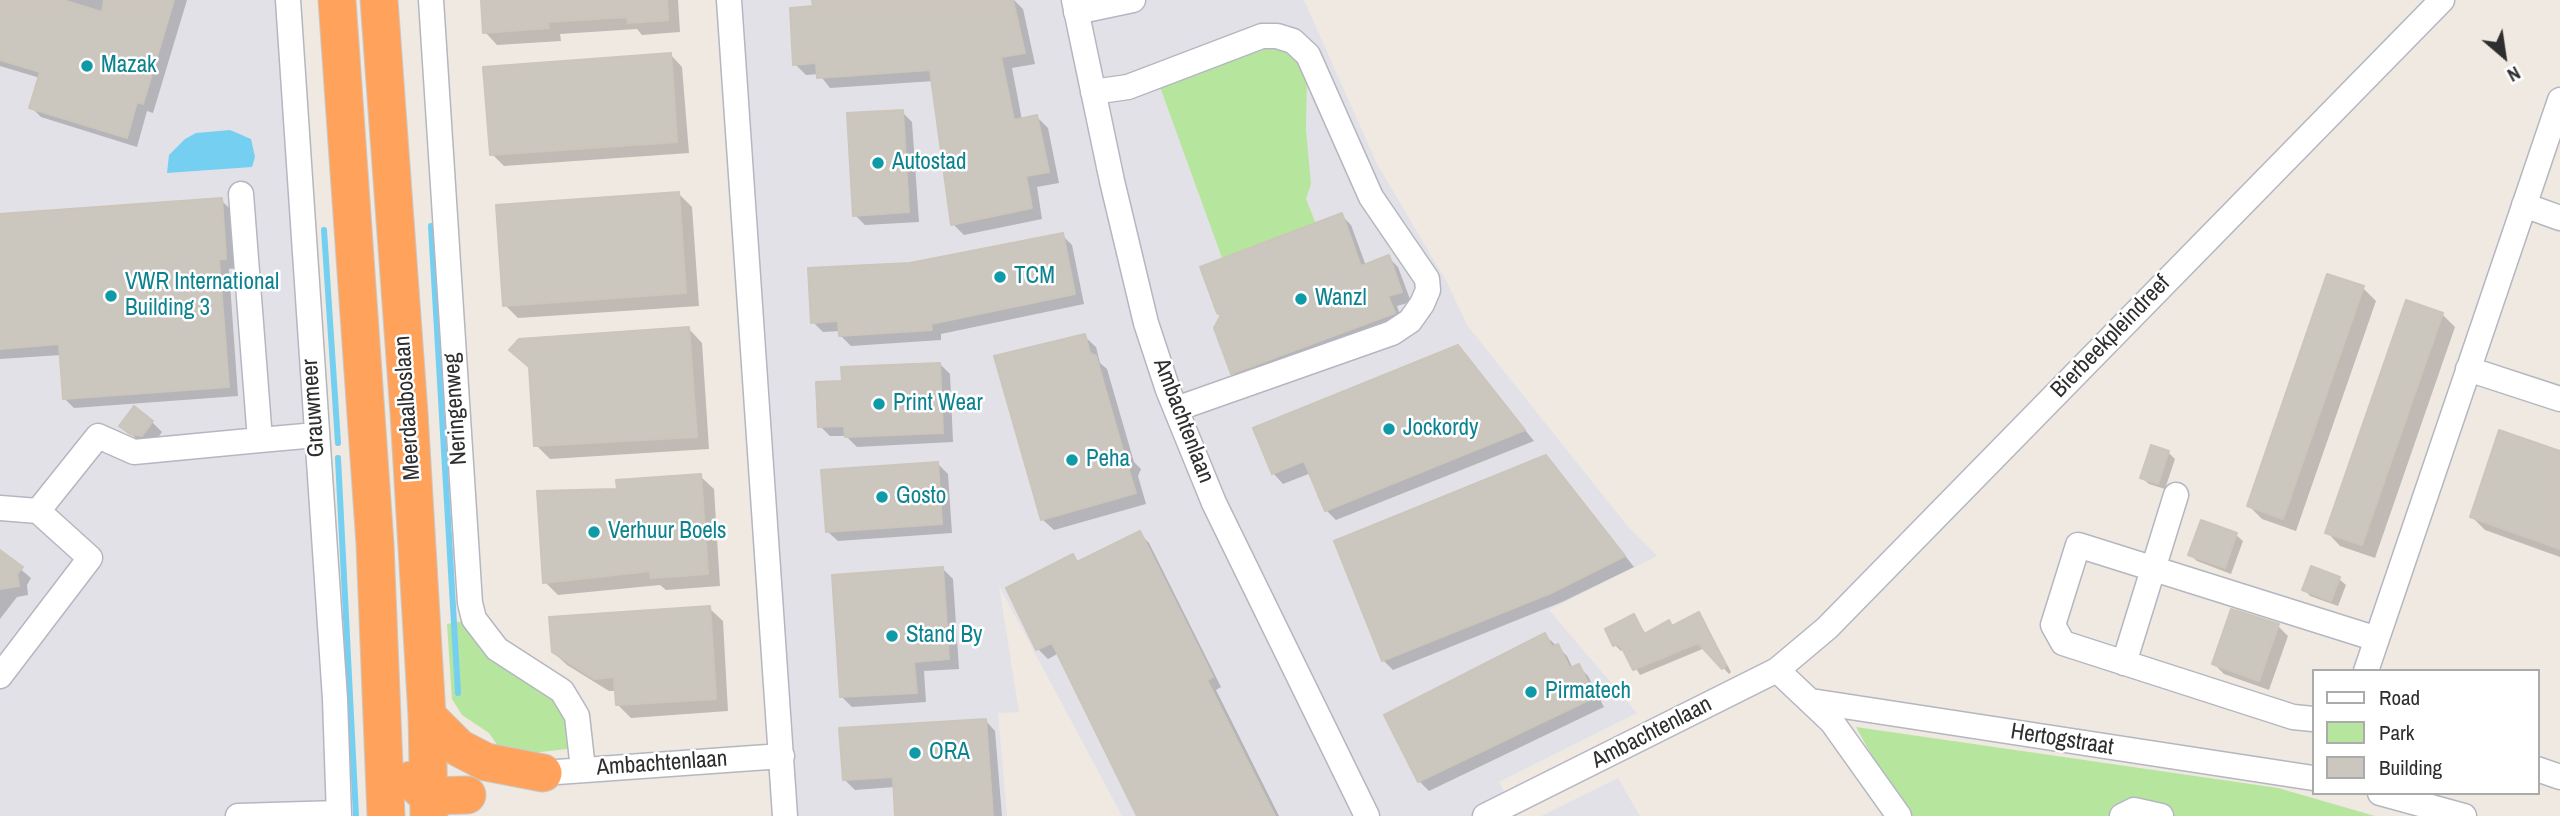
<!DOCTYPE html>
<html>
<head>
<meta charset="utf-8">
<style>
  body { margin:0 }
  #map { position:relative; width:2560px; height:816px; overflow:hidden; background:#efe9e1; font-family:"Archivo Narrow",sans-serif }
  canvas { display:block }
  .legend { position:absolute; left:2312px; top:669px; width:228px; height:126px; box-sizing:border-box; background:#fff; border:2px solid #ababab; margin:0; padding:9px 12px; list-style:none; font-size:21px; color:#2e2e2e }
  .legend li { display:flex; align-items:center; gap:14px; height:35px }
  .legend b { width:35px; border:2px solid #ababab }
  .north { position:absolute; left:2469px; top:21px; width:70px; height:70px; -webkit-text-stroke:5px #fff; paint-order:stroke; rotate:151deg; font-size:19px; font-weight:700; line-height:28px; text-align:center; color:#2e2e2e }
  .north::after { content:''; display:block; margin:auto; width:24px; height:32px; background:#2e2e2e; clip-path:polygon(50% 0,100% 100%,50% 72%,0 100%) }
</style>
</head>
<body>
<div id="map">
<canvas width="2560" height="816"></canvas>
<ul class="legend">
<li><b style="height:9px;background:#fff"></b>Road</li>
<li><b style="height:19px;background:#b6e59e"></b>Park</li>
<li><b style="height:19px;background:#cbc7bf"></b>Building</li>
</ul>
<div class="north">N</div>
</div>
<script>
const ctx = document.querySelector('canvas').getContext('2d');
ctx.lineJoin = 'round';
function fillPath(path, color) {
  ctx.fillStyle = color;
  ctx.fill(path, 'evenodd');
}
function shape(rows) {
  const path = new Path2D();
  for (const r of rows) {
    path.moveTo(r[0], r[1]);
    for (let i = 2; i < r.length; i += 2) path.lineTo(r[i], r[i + 1]);
  }
  return path;
}
function strokePath(path, color, width, dash) {
  ctx.strokeStyle = color;
  ctx.lineWidth = width;
  ctx.lineCap = dash ? 'butt' : 'round';
  ctx.setLineDash(dash || []);
  ctx.stroke(path);
}
function drawText(font, color, halo, rows, align = 'center') {
  ctx.font = font + ' "Archivo Narrow",sans-serif';
  ctx.lineWidth = 5;
  ctx.setLineDash([]);
  ctx.textBaseline = 'middle';
  ctx.strokeStyle = halo;
  ctx.fillStyle = color;
  for (const [text, x, y, turn = 0] of rows) {
    ctx.save();
    ctx.translate(x, y);
    ctx.rotate((+turn || 0) * Math.PI / 180);
    ctx.textAlign = isNaN(turn) ? turn : align;
    if (halo) ctx.strokeText(text, 0, 0);
    ctx.fillText(text, 0, 0);
    ctx.restore();
  }
}
fillPath(shape([
  [0,0,288,0,330,816,0,816],
  [729,0,1304,0,1377,164,1448,284,1467,325,1629,528,1657,556,1549,610,1637,713,1499,782,1517,816,1122,816,999,586,1019,712,998,713,1007,816,785,816],
  [1618,778,1640,816,1541,816]
]), '#e3e1e8');
fillPath(shape([
  [1267,48,1288,52,1304,66,1307,74,1306,130,1311,184,1306,199,1316,224,1222,258,1159,84],
  [474,619,577,716,567,749,505,756,489,733,462,715,452,699,447,624],
  [1856,727,2278,788,2375,816,1911,816,1890,789]
]), '#b6e59e');
fillPath(shape([
  [230,130,251,139,255,157,252,167,167,173,169,155,185,139,196,133]
]), '#75cff0');
fillPath(shape([
  [0,0,187,0,153,113,147,111,137,147,41,117,31,107,40,78,0,66],
  [482,0,678,0,680,32,642,35,637,29,560,34,561,41,497,45,485,32],
  [814,0,1014,0,1023,9,1035,64,1012,68,1022,120,1037,117,1048,128,1059,183,1037,187,1042,219,964,235,953,224,934,81,830,88,819,74,806,75,795,64,815,8],
  [670,54,682,67,689,153,504,166,492,154],
  [902,112,912,122,919,222,865,225,855,215],
  [679,194,692,207,699,306,518,318,505,305],
  [221,200,231,210,235,268,229,269,238,396,74,408,64,398,61,355,0,359,0,216],
  [1341,215,1351,225,1366,266,1388,257,1398,267,1411,302,1397,306,1403,323,1242,383,1232,373,1222,316,1218,312],
  [1062,235,1072,245,1084,304,941,334,941,340,851,346,841,336,841,331,823,332,813,322],
  [2363,288,2376,301,2296,531,2262,519,2249,506],
  [2442,314,2455,327,2375,558,2340,546,2327,532],
  [689,329,702,343,709,449,550,459,536,445,531,369,525,364],
  [1084,336,1096,347,1100,363,1107,369,1134,462,1141,469,1138,476,1146,504,1054,530,1042,519],
  [1458,347,1534,441,1336,520,1326,510,1311,473,1283,484,1273,473],
  [940,364,950,374,953,442,857,447,846,436,830,436,820,426],
  [152,422,162,432,152,446,142,443,121,426],
  [2168,452,2175,459,2165,489,2149,484,2142,478],
  [2560,453,2560,557,2485,530,2472,517],
  [938,464,948,474,952,533,838,541,827,531],
  [1556,468,1634,567,1562,602,1393,670,1383,660],
  [700,476,714,489,720,586,666,590,660,585,558,595,545,582,619,490],
  [1139,533,1149,543,1221,687,1216,690,1279,816,1139,816,1059,653,1048,659,1038,649,1073,556,1079,563],
  [2236,535,2243,541,2231,574,2197,561,2190,555],
  [0,552,31,578,27,585,28,595,17,597,0,619],
  [943,569,953,579,959,669,924,671,926,702,852,707,842,697],
  [2339,579,2346,585,2338,606,2310,596,2304,589],
  [709,608,723,621,728,711,631,718,618,705,617,691,609,691,567,665,553,652],
  [2233,611,2278,626,2288,636,2269,690,2224,674,2214,664],
  [1698,615,1704,621,1731,672,1729,674,1705,648,1640,675,1624,649,1621,651,1615,645,1607,630,1634,616,1646,634,1669,622,1674,627],
  [1545,635,1567,656,1573,669,1578,666,1588,676,1604,707,1429,791,1419,781],
  [985,720,995,731,1002,816,896,816,895,787,855,790,845,780]
]), '#0003');
strokePath(shape([
  [431,226,458,693],
  [324,230,338,443],
  [338,458,356,816]
]), '#75cff0', 6);
const building = shape([
  [0,0,63,0,102,12,104,0,174,0,143,104,137,102,127,138,29,108,40,72,0,60,0,0],
  [481,0,667,0,668,20,628,23,627,17,548,22,549,28,483,33,481,0],
  [812,0,1013,0,1025,53,1001,57,1014,120,1037,115,1049,172,1026,176,1032,208,951,225,930,70,817,78,816,63,793,65,790,8,813,6,812,0],
  [671,53,677,142,490,155,483,67,671,53],
  [903,110,909,212,853,216,847,113,903,110],
  [679,192,686,293,503,306,496,205,679,192],
  [222,198,226,259,219,259,229,387,63,399,59,344,0,349,0,214,222,198],
  [1342,213,1361,266,1389,255,1402,292,1388,296,1395,313,1231,374,1214,328,1221,315,1217,313,1200,267,1342,213],
  [1063,233,1075,294,931,324,932,330,839,336,838,321,811,323,808,268,910,263,1063,233],
  [2327,274,2364,286,2283,519,2247,506,2327,274],
  [2406,300,2443,313,2362,545,2325,533,2406,300],
  [689,327,697,437,534,446,529,367,509,350,519,339,689,327],
  [1085,334,1090,353,1096,356,1124,454,1131,457,1127,464,1136,493,1041,520,994,356,1085,334],
  [1458,345,1525,430,1325,511,1304,461,1272,474,1253,428,1458,345],
  [940,363,943,433,845,437,844,426,818,427,816,382,842,381,841,367,940,363],
  [134,406,153,421,142,436,130,434,119,426,134,406],
  [2499,430,2560,451,2560,549,2470,517,2499,430],
  [2151,445,2169,451,2158,484,2140,478,2151,445],
  [1546,455,1625,556,1551,593,1382,661,1334,541,1546,455],
  [938,462,942,524,826,532,821,470,938,462],
  [701,474,708,574,651,578,650,571,543,583,537,491,617,489,616,480,701,474],
  [2201,520,2237,533,2225,568,2188,555,2201,520],
  [1140,531,1213,677,1207,680,1275,816,1137,816,1052,643,1036,650,1006,588,1073,554,1077,562,1140,531],
  [0,550,23,567,17,574,19,586,0,589,0,550],
  [2311,566,2340,577,2331,601,2302,590,2311,566],
  [943,567,949,659,914,662,917,693,840,697,832,575,943,567],
  [710,606,716,699,616,705,614,677,594,679,552,652,549,617,710,606],
  [2231,609,2279,624,2259,681,2212,664,2231,609],
  [1699,612,1726,666,1722,669,1698,643,1633,670,1622,648,1617,644,1613,646,1605,629,1634,614,1644,634,1669,620,1672,626,1699,612],
  [1545,633,1552,647,1558,644,1570,668,1579,664,1595,697,1418,782,1384,715,1545,633],
  [986,719,993,816,895,816,893,777,843,780,839,728,986,719]
]);
fillPath(building, '#cbc7bf');
strokePath(building, '#cbc5ba', 2);
const minor = shape([
  [288,0,335,699,339,816],
  [431,0,470,603,474,619,497,649,562,691,577,716,583,769],
  [729,0,785,816],
  [1074,0,1112,181,1146,323,1168,390,1214,503,1367,816],
  [1076,12,1133,0],
  [1093,92,1128,87,1262,36,1277,36,1293,41,1308,55,1371,197,1427,279,1428,290,1422,304,1410,321,1392,333,1176,409],
  [2524,205,2560,218],
  [2468,369,2560,399],
  [260,440,316,435],
  [0,508,38,511,90,558,0,676],
  [38,511,98,436,134,452,260,440,241,194],
  [2124,663,2176,495],
  [1777,670,1832,722,1899,816],
  [2366,671,2560,100],
  [1811,701,2313,778],
  [2313,719,2293,717,2063,643,2053,625,2078,545,2377,639],
  [2537,769,2560,777],
  [543,773,782,756],
  [2380,793,2464,816],
  [238,816,339,813],
  [1485,816,1777,670,1827,628,2442,0],
  [2122,816,2134,810,2161,816]
]);
const highway = shape([
  [337,0,375,544,386,816],
  [379,0,409,413,427,716,429,816],
  [427,716,459,748,486,762,543,773],
  [411,780,428,796,467,795]
]);
strokePath(minor, '#b4b7c1', 27);
strokePath(highway, '#c9c9c9', 39);
strokePath(minor, '#fff', 24);
strokePath(highway, '#ffa35c', 37);
for (const [x, y, r, color] of [
  [87,66,7,"#0f9aa8"],
  [878,163,7,"#0f9aa8"],
  [1000,277,7,"#0f9aa8"],
  [111,296,7,"#0f9aa8"],
  [1301,299,7,"#0f9aa8"],
  [879,404,7,"#0f9aa8"],
  [1389,429,7,"#0f9aa8"],
  [1072,460,7,"#0f9aa8"],
  [882,497,7,"#0f9aa8"],
  [594,532,7,"#0f9aa8"],
  [892,636,7,"#0f9aa8"],
  [1531,692,7,"#0f9aa8"],
  [915,753,7,"#0f9aa8"]
]) {
  const dot = new Path2D();
  dot.arc(x, y, r, 0, 2 * Math.PI);
  ctx.fillStyle = color;
  ctx.fill(dot);
  strokePath(dot, '#fff', 2.5);
}
drawText('23px', '#0d838f', '#fff', [
  ["Mazak",101,66],
  ["Autostad",892,163],
  ["TCM",1014,277],
  ["VWR International",125,283],
  ["Building 3",125,309],
  ["Wanzl",1315,299],
  ["Print Wear",893,404],
  ["Jockordy",1403,429],
  ["Peha",1086,460],
  ["Gosto",896,497],
  ["Verhuur Boels",608,532],
  ["Stand By",906,636],
  ["Pirmatech",1545,692],
  ["ORA",929,753]
], 'left');
drawText('23px', '#2e2e2e', '#fff', [
  ["Bierbeekpleindreef",2111,337,-46],
  ["Grauwmeer",314,408,-94],
  ["Meerdaalboslaan",408,408,-94],
  ["Neringenweg",456,409,-94],
  ["Ambachtenlaan",1183,421,69],
  ["Ambachtenlaan",1652,733,-27],
  ["Hertogstraat",2062,740,9],
  ["Ambachtenlaan",662,764,-4]
]);
</script>
</body>
</html>
